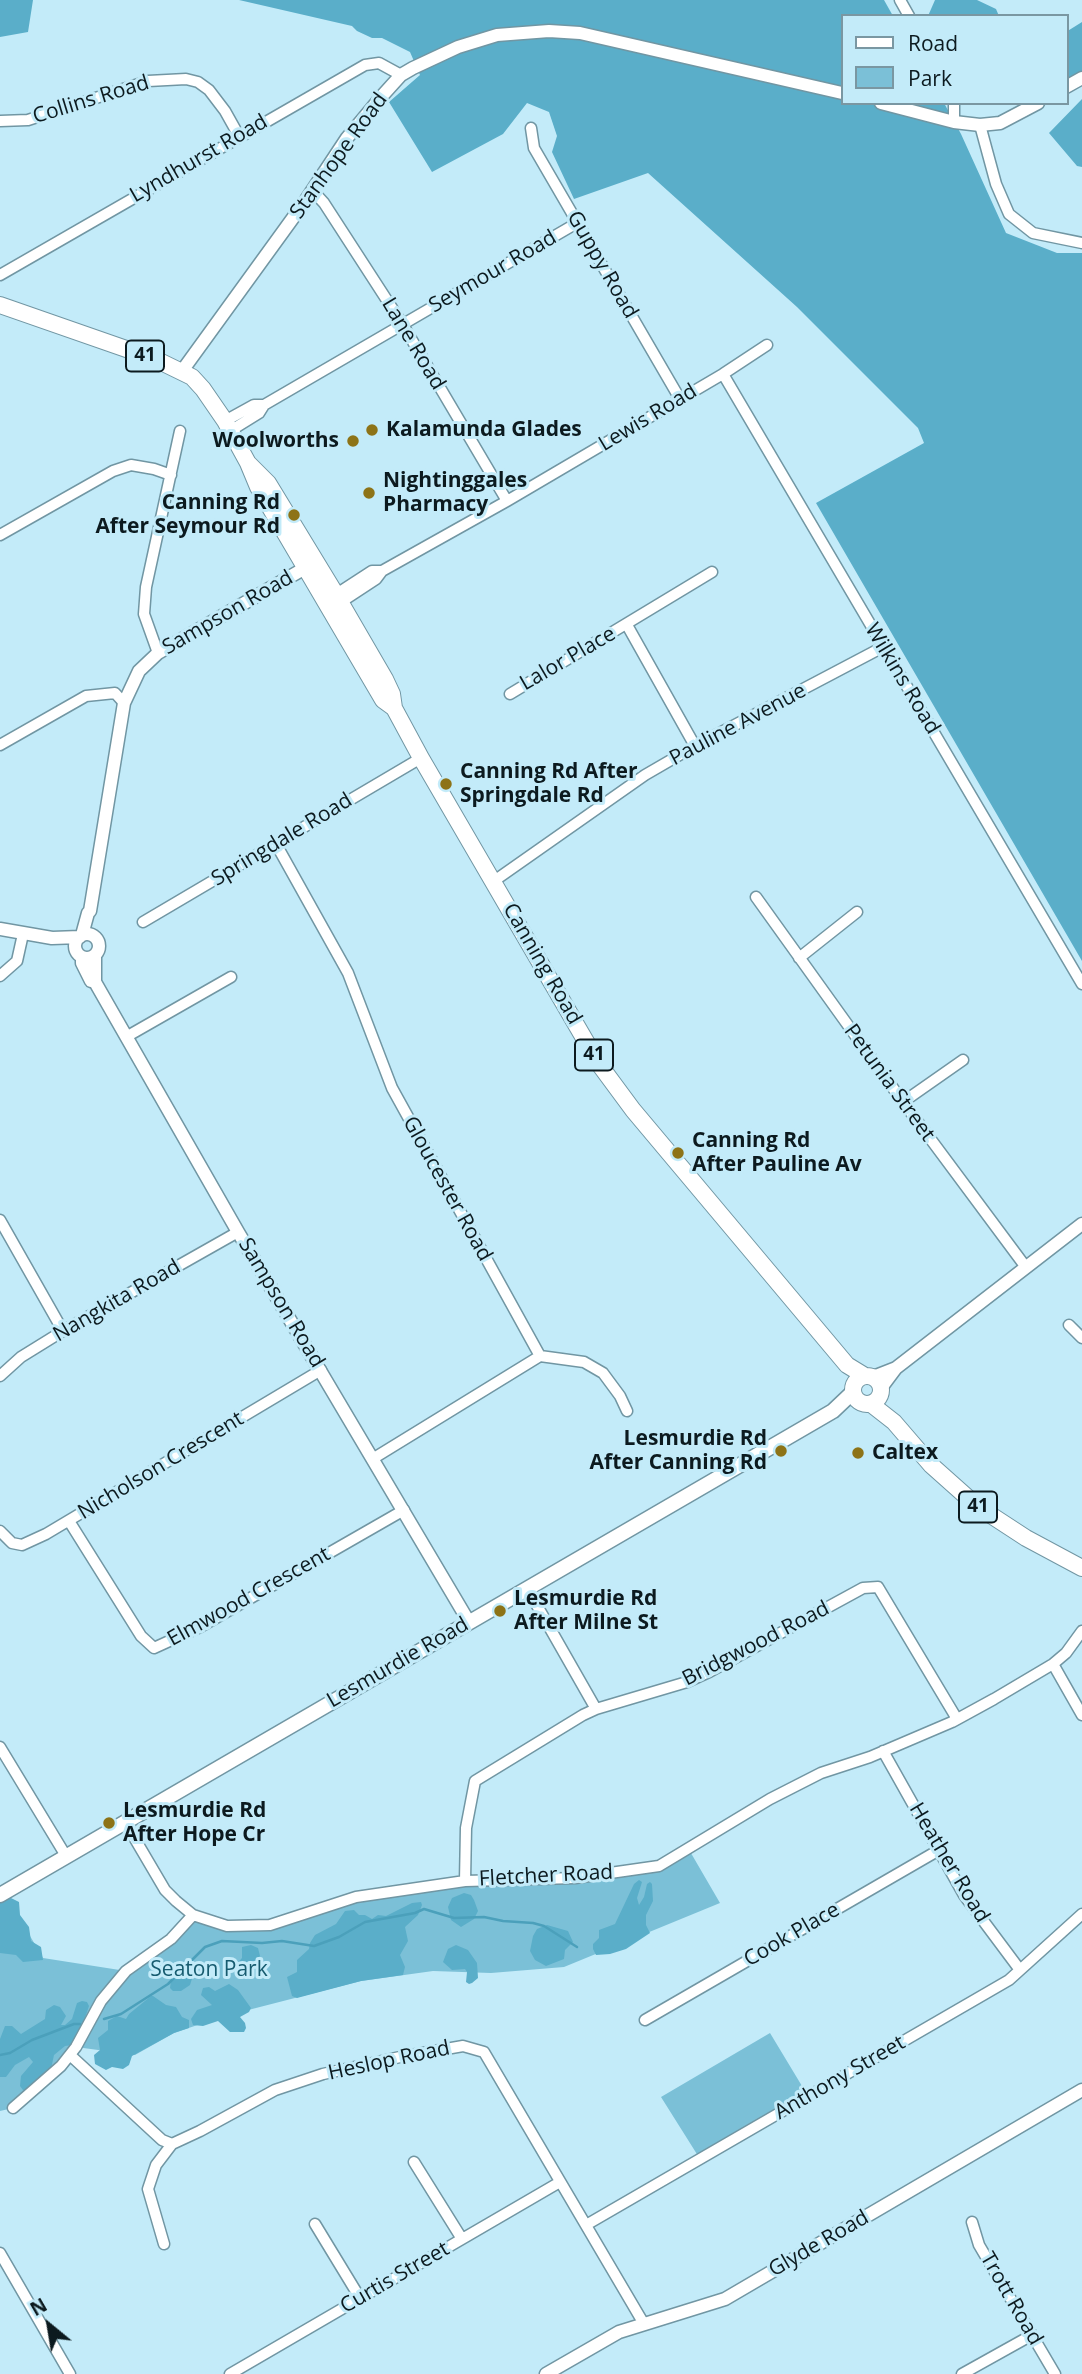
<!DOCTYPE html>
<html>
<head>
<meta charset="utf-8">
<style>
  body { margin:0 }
  #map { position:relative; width:1082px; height:2374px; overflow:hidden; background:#c3ebf9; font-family:"Open Sans",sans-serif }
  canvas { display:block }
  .legend { position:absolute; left:841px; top:14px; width:228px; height:91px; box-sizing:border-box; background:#c3ebf9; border:2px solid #7a97a2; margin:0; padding:9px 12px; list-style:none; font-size:21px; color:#0c1a1f }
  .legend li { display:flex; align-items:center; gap:14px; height:35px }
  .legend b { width:35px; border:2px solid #7a97a2 }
  .north { position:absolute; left:14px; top:2290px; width:70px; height:70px; -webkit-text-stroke:5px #c3ebf9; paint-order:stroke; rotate:330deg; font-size:19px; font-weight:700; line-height:28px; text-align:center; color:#0c1a1f }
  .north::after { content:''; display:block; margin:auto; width:24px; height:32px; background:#0c1a1f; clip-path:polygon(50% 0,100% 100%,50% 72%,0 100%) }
</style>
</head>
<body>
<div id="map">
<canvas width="1082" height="2374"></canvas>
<ul class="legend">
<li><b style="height:9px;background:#fff"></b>Road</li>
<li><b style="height:19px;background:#7bc0d7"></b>Park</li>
</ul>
<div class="north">N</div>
</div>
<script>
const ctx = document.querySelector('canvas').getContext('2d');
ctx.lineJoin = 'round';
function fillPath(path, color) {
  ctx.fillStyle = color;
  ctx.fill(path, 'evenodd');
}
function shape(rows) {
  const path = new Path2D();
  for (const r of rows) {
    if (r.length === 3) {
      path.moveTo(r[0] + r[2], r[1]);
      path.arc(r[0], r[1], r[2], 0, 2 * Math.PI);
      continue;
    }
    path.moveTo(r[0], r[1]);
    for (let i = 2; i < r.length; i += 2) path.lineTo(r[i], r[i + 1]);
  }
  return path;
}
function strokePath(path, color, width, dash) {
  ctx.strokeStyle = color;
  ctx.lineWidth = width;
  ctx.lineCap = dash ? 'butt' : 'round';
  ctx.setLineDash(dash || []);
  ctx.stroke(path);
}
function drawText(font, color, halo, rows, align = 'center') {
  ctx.font = font + ' "Open Sans",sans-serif';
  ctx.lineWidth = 6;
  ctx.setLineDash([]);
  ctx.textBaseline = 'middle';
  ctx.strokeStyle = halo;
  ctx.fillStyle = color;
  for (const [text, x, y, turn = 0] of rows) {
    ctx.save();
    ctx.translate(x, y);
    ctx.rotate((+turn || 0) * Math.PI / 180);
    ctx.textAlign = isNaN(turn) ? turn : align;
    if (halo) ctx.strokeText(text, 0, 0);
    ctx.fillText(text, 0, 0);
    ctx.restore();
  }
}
fillPath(shape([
  [688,1848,720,1903,564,1967,491,1973,433,1971,361,1981,221,2017,174,2033,135,2055,76,2047,13,2108,0,2111,0,1895,4,1892,43,1958,126,1971,193,1915,227,1926,270,1925,302,1914,411,1890,575,1878,658,1866],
  [770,2033,808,2096,700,2159,661,2097]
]), '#7bc0d7');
fillPath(shape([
  [0,0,33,0,28,32,0,37],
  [239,0,884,0,893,16,842,16,842,103,944,103,961,134,1006,233,1057,253,1082,253,1082,961,816,503,924,443,918,428,797,307,648,173,574,199,552,152,557,136,549,112,527,103,503,134,432,172,389,102,420,75,410,52,382,38,372,38,357,31,352,26],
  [935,0,977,0,996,9,999,16,928,16],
  [1082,22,1082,81,1066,85,1066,32],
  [1082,99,1082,167,1077,166,1049,133],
  [639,1880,642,1882,637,1898,639,1905,644,1897,647,1884,650,1882,652,1884,653,1901,646,1915,646,1925,650,1933,626,1949,610,1954,596,1955,593,1949,593,1944,599,1938,599,1930,615,1924,634,1884],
  [464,1893,471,1895,474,1900,478,1911,474,1919,461,1927,451,1920,448,1907,452,1898],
  [9,1897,19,1902,20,1915,29,1927,31,1941,41,1947,43,1960,23,1962,16,1955,0,1953,0,1899],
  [421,1902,422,1905,418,1915,405,1927,408,1941,400,1955,405,1967,403,1975,361,1981,297,1998,292,1996,287,1977,297,1972,297,1960,309,1949,310,1943,315,1935,336,1924,345,1911,354,1910,359,1915,365,1915,372,1919,378,1915,386,1916,412,1903],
  [547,1925,568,1931,573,1942,565,1950,564,1959,546,1966,535,1960,530,1951,533,1936,537,1929],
  [251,1945,258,1948,260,1956,251,1964,251,1974,241,1979,237,1977,233,1968,242,1958,242,1947],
  [456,1945,468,1950,477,1963,478,1978,472,1983,469,1984,466,1982,467,1972,465,1969,452,1970,443,1962,448,1949],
  [198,1961,202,1965,201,1970,194,1972,190,1985,181,1991,173,1991,170,1988,172,1973,177,1970,190,1969],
  [229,1984,238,1990,251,2008,249,2012,240,2017,245,2023,246,2028,244,2032,230,2032,218,2021,203,2026,193,2025,191,2019,197,2010,212,2005,201,1995,203,1988,209,1987,215,1991],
  [151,1996,153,1996,166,2005,176,2007,182,2017,189,2020,189,2028,174,2033,132,2056,129,2065,123,2069,112,2067,106,2070,95,2064,94,2055,100,2050,98,2038,108,2030,108,2021,117,2016,126,2019,129,2014],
  [82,2001,87,2002,89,2006,81,2030,73,2045,65,2046,54,2055,48,2083,43,2090,37,2094,30,2093,23,2090,20,2086,21,2076,33,2062,29,2057,15,2065,6,2077,0,2077,0,2039,5,2026,12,2026,21,2034,45,2019,46,2010,54,2005,60,2007,66,2016,61,2025,65,2025,72,2019,77,2003]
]), '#5aaec9');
strokePath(shape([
  [104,2019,121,2014,168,1984,205,1947,222,1941,262,1943,282,1941,314,1946,339,1937,365,1922,415,1913,424,1909,454,1918,484,1917,503,1921,533,1923,544,1926,577,1947],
  [0,2055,10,2053,32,2040,74,2024,80,2024]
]), '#4ba0bb', 2.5);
const minor = shape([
  [900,0,909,16],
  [0,121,28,120,148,81,186,79,198,82,209,90,225,111,239,136],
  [954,122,954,103],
  [980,125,996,184,1009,214,1033,233,1082,243],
  [531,128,534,148,680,399],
  [313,191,324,203,403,325,507,501],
  [0,275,365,65,379,63,401,75],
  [723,374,1082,984],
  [225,421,254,405,264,405],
  [230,431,259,413,264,405,577,223],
  [0,535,113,471,131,465,154,469,171,475],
  [332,597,372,571,382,571,507,501,723,374,767,345],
  [336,602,341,602,376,579,382,571],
  [627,625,695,746],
  [158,653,144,614,146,587,180,431],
  [510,694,712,572],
  [0,745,86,696,115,693,124,703],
  [276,844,348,973,392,1088,540,1356,374,1458],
  [494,881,645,775,695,746,883,647],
  [756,897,903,1102,1025,1266],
  [143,922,421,758],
  [799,958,857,912],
  [0,976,17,961,23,934],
  [126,1037,231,977],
  [903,1102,963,1060],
  [0,1220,63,1331],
  [1069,1325,1082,1338],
  [540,1356,584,1362,603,1373,620,1396,627,1411],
  [0,1376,21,1357,63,1331,238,1232],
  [69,1521,141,1636,154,1648,200,1627,404,1510],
  [0,1531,12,1543,22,1545,46,1534,321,1370],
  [527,1588,596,1709],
  [1053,1664,1082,1715],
  [0,1747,66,1856],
  [883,1751,964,1895,1020,1970],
  [125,1822,165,1890,176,1901,193,1915,227,1926,270,1925,356,1897,465,1881,575,1878,659,1866,770,1799,821,1773,870,1757,952,1722,994,1699,1053,1664,1066,1653,1082,1631],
  [465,1881,466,1828,475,1781,583,1715,596,1709,687,1682,709,1672,863,1588,878,1587,957,1719],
  [645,2020,939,1850],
  [70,2055,162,2140,172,2144,200,2131,275,2090,323,2074,400,2057,463,2046,484,2052,644,2324],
  [13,2108,61,2066,76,2047,101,2001,126,1971,171,1939,193,1915],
  [414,2162,462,2239],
  [972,2222,979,2245,1055,2374],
  [315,2224,360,2298],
  [586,2225,1009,1980,1082,1914],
  [164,2244,148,2189,156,2165,172,2144],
  [0,2253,70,2374],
  [230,2374,560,2182],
  [962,2374,1032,2335]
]);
const tertiary = shape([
  [1066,87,1082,78],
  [881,103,954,122,980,125,1000,123,1038,103],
  [182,371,306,200,347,138,382,96,401,75,413,68,458,47,497,35,549,31,580,33,842,93],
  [0,929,52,938,80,937],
  [87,946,12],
  [82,935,88,913,90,911,124,703,139,671,158,653,312,564],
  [95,955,95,982],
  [82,957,82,963,91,981,95,982,238,1232,469,1622],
  [873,1377,896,1368,1082,1224],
  [881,1388,896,1368],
  [546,2374,619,2332,725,2299,1082,2090]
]);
const secondary = shape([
  [0,1895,833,1411,852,1393]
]);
const primary = shape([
  [0,305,155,359,192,377,203,389,225,421,248,463,258,487,383,700,394,708],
  [248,463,268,483,335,593,385,679,392,694,394,708,421,758,599,1064,633,1110,847,1365,865,1376],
  [867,1390,14],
  [871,1404,894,1422,931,1465,977,1506,1026,1538,1082,1568]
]);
strokePath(minor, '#7196a3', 13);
strokePath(tertiary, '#7196a3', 15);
strokePath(secondary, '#7196a3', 17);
strokePath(primary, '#7196a3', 18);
strokePath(minor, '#fff', 10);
strokePath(tertiary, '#fff', 12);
strokePath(secondary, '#fff', 14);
strokePath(primary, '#fff', 16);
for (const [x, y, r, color] of [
  [372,430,7,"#8d7317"],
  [353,441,7,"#8d7317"],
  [369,493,7,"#8d7317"],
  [294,515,7,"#8d7317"],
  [446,784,7,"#8d7317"],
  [678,1153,7,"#8d7317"],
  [781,1451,7,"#8d7317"],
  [858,1453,7,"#8d7317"],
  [500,1611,7,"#8d7317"],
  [109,1823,7,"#8d7317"]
]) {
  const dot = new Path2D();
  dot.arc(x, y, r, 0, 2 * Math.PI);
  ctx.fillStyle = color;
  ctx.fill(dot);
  strokePath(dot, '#c3ebf9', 2.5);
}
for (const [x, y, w] of [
  [145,356,38],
  [594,1055,38],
  [978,1507,38]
]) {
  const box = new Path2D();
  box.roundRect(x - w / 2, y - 15.5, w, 31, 5);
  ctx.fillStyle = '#c3ebf9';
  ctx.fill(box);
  strokePath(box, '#0c1a1f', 2);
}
drawText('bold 19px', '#0c1a1f', null, [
  ["41",145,356],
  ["41",594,1055],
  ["41",978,1507]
]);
drawText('21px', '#0c1a1f', '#c3ebf9', [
  ["Collins Road",91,100,-17],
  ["Stanhope Road",339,156,-54],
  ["Lyndhurst Road",199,159,-30],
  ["Guppy Road",602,265,60],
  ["Seymour Road",493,272,-30],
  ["Lane Road",413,344,59],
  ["Lewis Road",648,418,-31],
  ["Sampson Road",228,613,-30],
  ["Lalor Place",568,659,-30],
  ["Wilkins Road",902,679,59],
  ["Pauline Avenue",738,725,-28],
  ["Springdale Road",282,840,-31],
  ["Canning Road",542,964,60],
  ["Petunia Street",889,1083,54],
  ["Gloucester Road",447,1189,61],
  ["Nangkita Road",117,1301,-30],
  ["Sampson Road",281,1303,59],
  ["Nicholson Crescent",161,1466,-31],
  ["Elmwood Crescent",249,1597,-29],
  ["Bridgwood Road",756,1644,-27],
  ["Lesmurdie Road",398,1663,-30],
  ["Heather Road",949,1863,59],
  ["Fletcher Road",546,1876,-3],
  ["Cook Place",792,1935,-30],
  ["Heslop Road",389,2061,-12],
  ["Anthony Street",840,2078,-30],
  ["Glyde Road",819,2244,-30],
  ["Curtis Street",395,2278,-30],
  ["Trott Road",1011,2299,60]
]);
drawText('bold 21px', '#0c1a1f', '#c3ebf9', [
  ["Kalamunda Glades",386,430],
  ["Woolworths",339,441,"right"],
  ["Nightinggales",383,481],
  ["Pharmacy",383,505],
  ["Canning Rd",280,503,"right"],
  ["After Seymour Rd",280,527,"right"],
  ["Canning Rd After",460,772],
  ["Springdale Rd",460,796],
  ["Canning Rd",692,1141],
  ["After Pauline Av",692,1165],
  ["Lesmurdie Rd",767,1439,"right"],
  ["After Canning Rd",767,1463,"right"],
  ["Caltex",872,1453],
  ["Lesmurdie Rd",514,1599],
  ["After Milne St",514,1623],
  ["Lesmurdie Rd",123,1811],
  ["After Hope Cr",123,1835]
], 'left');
drawText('21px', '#165b6f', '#c3ebf9', [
  ["Seaton Park",209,1970]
]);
</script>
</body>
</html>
